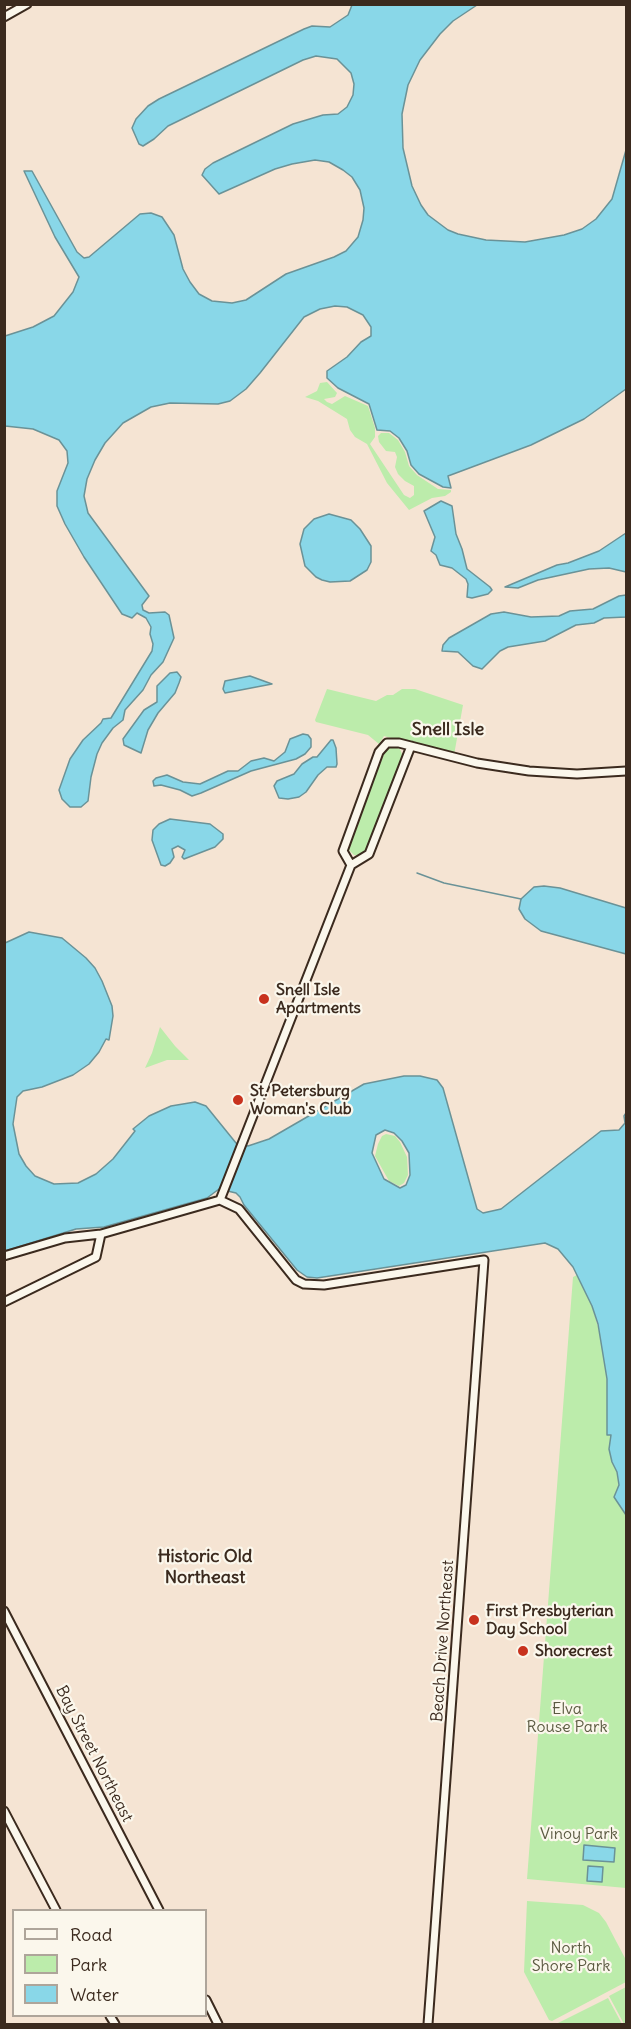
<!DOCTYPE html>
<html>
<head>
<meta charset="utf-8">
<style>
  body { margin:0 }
  #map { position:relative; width:631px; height:2029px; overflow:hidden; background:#f5e4d3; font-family:Delius,sans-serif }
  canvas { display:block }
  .frame { position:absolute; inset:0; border:6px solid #3b2a1e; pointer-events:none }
  .legend { position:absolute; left:12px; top:1909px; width:195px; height:108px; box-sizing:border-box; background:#fbf7ec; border:2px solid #aea59a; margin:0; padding:8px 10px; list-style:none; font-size:18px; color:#3b2a1e }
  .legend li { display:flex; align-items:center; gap:12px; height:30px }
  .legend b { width:30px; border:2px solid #aea59a }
</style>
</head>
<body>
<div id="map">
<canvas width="631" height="2029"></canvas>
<div class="frame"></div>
<ul class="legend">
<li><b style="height:8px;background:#fbf7ec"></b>Road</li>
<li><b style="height:16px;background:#bcecab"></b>Park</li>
<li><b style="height:16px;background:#89d7e8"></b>Water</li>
</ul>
</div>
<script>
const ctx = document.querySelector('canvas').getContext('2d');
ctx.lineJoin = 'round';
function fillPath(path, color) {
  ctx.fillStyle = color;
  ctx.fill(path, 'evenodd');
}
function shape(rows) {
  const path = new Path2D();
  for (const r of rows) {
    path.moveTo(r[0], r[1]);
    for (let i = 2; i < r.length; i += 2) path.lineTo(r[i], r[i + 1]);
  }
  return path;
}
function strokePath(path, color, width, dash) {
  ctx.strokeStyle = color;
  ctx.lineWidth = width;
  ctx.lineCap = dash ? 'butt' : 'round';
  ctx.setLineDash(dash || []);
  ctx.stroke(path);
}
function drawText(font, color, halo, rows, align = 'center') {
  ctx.font = font + ' Delius,sans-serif';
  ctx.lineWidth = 4.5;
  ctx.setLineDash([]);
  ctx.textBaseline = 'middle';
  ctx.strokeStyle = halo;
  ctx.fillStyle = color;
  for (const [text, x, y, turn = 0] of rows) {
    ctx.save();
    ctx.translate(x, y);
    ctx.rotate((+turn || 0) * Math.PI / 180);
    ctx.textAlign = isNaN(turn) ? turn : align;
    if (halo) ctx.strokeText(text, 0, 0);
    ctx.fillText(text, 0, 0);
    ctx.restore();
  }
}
fillPath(shape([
  [327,382,337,393,335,397,324,399,327,402,332,404,345,396,368,406,375,428,375,437,370,444,404,495,410,498,414,495,414,486,405,481,398,474,395,467,397,457,395,452,386,451,379,442,378,436,381,433,389,433,398,440,405,452,409,466,417,475,438,489,451,490,451,492,445,496,432,498,409,510,387,483,367,444,355,437,350,430,347,419,318,401,305,397,317,391,320,383],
  [327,689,376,701,387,695,393,695,402,689,415,689,463,705,454,755,384,736,379,744,368,735,316,722,315,720],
  [391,746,400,749,403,757,366,852,360,856,354,855,349,850,348,845,386,749],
  [160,1027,175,1046,189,1060,167,1060,145,1068,152,1053],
  [386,1134,395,1136,400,1142,407,1157,408,1175,404,1183,399,1186,389,1181,375,1156,378,1144,382,1136],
  [577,1275,592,1306,602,1341,607,1379,607,1434,611,1435,612,1462,617,1472,619,1485,616,1494,617,1502,626,1515,626,1888,527,1879,573,1277],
  [527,1901,583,1905,599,1913,606,1922,626,1960,626,1982,552,2021,549,2020,524,1972],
  [626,1987,626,2024,624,2024,609,1996],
  [608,1998,622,2024,556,2024]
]), '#bcecab');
const water = shape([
  [352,5,477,5,453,21,440,34,420,60,408,85,402,114,403,148,412,186,421,205,428,215,448,230,458,234,486,240,525,242,564,235,582,229,596,219,612,199,626,150,626,389,584,419,531,445,448,476,451,488,443,487,419,474,411,465,407,451,399,438,390,431,377,430,369,404,338,388,327,378,327,371,347,357,361,342,371,336,371,327,363,315,347,307,335,306,320,309,304,317,260,373,246,389,230,401,218,404,170,403,151,407,123,423,105,443,95,460,87,479,84,496,88,513,149,596,142,605,143,610,149,613,165,612,169,615,174,638,163,662,151,675,143,690,125,710,123,720,113,728,102,743,97,754,91,777,88,801,81,807,70,807,62,799,59,790,70,759,83,740,101,723,103,719,111,718,152,651,153,644,150,634,151,627,146,618,137,613,132,618,122,614,84,557,65,524,57,506,57,491,68,463,67,451,59,440,33,429,5,426,5,336,33,327,54,316,73,292,79,277,55,237,24,171,32,171,77,252,84,258,89,257,140,214,151,213,162,217,174,235,183,269,190,282,199,294,212,301,232,303,246,300,286,274,334,257,346,251,358,237,363,220,364,208,360,190,352,177,343,170,329,162,315,160,292,164,275,169,219,194,202,175,205,169,213,163,293,124,323,115,338,114,347,107,353,95,354,84,351,73,337,59,316,56,303,60,168,126,154,139,143,146,139,144,132,128,136,119,148,106,159,99,304,29,312,26,330,27,348,15,352,5],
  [441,501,452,506,456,534,462,549,467,569,490,587,492,590,488,594,472,598,467,597,468,584,466,579,452,568,440,565,436,555,431,551,435,537,424,511,441,501],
  [329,514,351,520,360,529,371,546,371,562,367,570,350,581,330,582,322,580,316,577,305,566,300,544,304,529,314,519,329,514],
  [626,533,626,572,609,568,589,569,538,580,518,588,505,587,557,565,568,563,599,551,626,533],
  [626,595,626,617,604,618,594,623,576,625,545,641,508,647,500,651,482,669,473,666,458,652,442,651,443,645,449,638,491,614,504,612,531,617,559,616,570,611,593,609,619,596,626,595],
  [177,672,181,677,179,683,175,693,158,713,148,730,141,753,124,745,123,739,144,710,157,702,157,686,170,673,177,672],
  [250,676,272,684,225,693,223,689,225,681,250,676],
  [303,734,308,735,311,739,311,747,305,754,296,759,251,771,201,793,192,796,180,790,161,785,154,786,153,781,156,778,167,775,183,782,200,784,228,771,238,771,251,761,264,758,274,761,285,752,290,739,303,734],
  [331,740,333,740,336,748,337,764,336,767,327,767,318,775,306,792,299,797,288,799,279,798,274,786,277,781,294,774,302,764,313,757,317,757,331,740],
  [170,819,210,824,223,834,223,839,215,847,184,859,182,857,185,850,178,846,172,849,174,857,170,863,165,866,161,865,152,840,153,830,159,824,170,819],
  [544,886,560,888,626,908,626,954,541,931,525,919,519,909,521,899,534,887,544,886],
  [29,932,62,938,86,958,95,968,102,981,112,1006,113,1016,109,1040,106,1039,99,1052,89,1064,73,1075,42,1087,23,1091,17,1097,13,1124,19,1154,26,1166,35,1176,54,1184,78,1183,96,1174,113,1159,135,1131,133,1129,149,1116,171,1106,195,1102,206,1106,236,1143,248,1146,269,1139,364,1084,404,1076,420,1076,437,1080,443,1088,477,1209,483,1213,501,1209,601,1131,619,1130,625,1123,624,1116,626,1113,626,1515,614,1497,619,1485,617,1472,612,1462,609,1449,611,1435,607,1435,607,1379,598,1324,592,1306,573,1267,558,1249,545,1243,317,1278,307,1277,297,1270,244,1205,240,1197,236,1193,219,1189,207,1198,104,1227,76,1229,5,1251,5,943,29,932],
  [385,1130,394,1133,402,1141,409,1153,410,1175,406,1185,400,1188,384,1179,372,1153,376,1135,385,1130],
  [584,1845,615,1848,614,1862,583,1860,584,1845],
  [588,1866,603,1867,602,1882,587,1881,588,1866]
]);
fillPath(water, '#89d7e8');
strokePath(water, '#6a9297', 1.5);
strokePath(shape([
  [417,873,444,883,521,899]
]), '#6a9297', 1.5);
const secondary = shape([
  [4,17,27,4],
  [351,865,343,851,379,752,387,743,399,743,477,763,529,771,577,774,626,771],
  [220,1200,351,865,369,854,411,746],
  [4,1256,65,1238,101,1234,220,1200,239,1209,296,1280,304,1284,324,1285,484,1260,428,2024],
  [4,1302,96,1257,101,1234],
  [4,1611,159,1910],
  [4,1811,56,1910],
  [206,2000,218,2024],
  [110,2016,115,2024]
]);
strokePath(secondary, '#3b2a1e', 11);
strokePath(secondary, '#fbf7ec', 7);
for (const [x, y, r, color] of [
  [264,999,6,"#c8321e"],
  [238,1100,6,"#c8321e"],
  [474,1620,6,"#c8321e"],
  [523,1651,6,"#c8321e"]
]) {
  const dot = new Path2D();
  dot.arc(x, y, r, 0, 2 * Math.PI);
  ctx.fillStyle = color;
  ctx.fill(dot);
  strokePath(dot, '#fbf7ec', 2);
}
drawText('bold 16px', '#3b2a1e', '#fbf7ec', [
  ["Snell Isle",276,990],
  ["Apartments",276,1008],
  ["St. Petersburg",250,1091],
  ["Woman's Club",250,1109],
  ["First Presbyterian",486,1611],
  ["Day School",486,1629],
  ["Shorecrest",535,1651]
], 'left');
drawText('16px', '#3b2a1e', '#fbf7ec', [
  ["Beach Drive Northeast",443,1641,-86],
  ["Bay Street Northeast",94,1754,63]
]);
drawText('16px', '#5b5a41', '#fbf7ec', [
  ["Elva",567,1709],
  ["Rouse Park",567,1727],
  ["Vinoy Park",579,1834],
  ["North",571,1948],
  ["Shore Park",571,1966]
]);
drawText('bold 18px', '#3b2a1e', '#fbf7ec', [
  ["Snell Isle",448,730],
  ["Historic Old",205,1557],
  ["Northeast",205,1578]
]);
</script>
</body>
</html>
